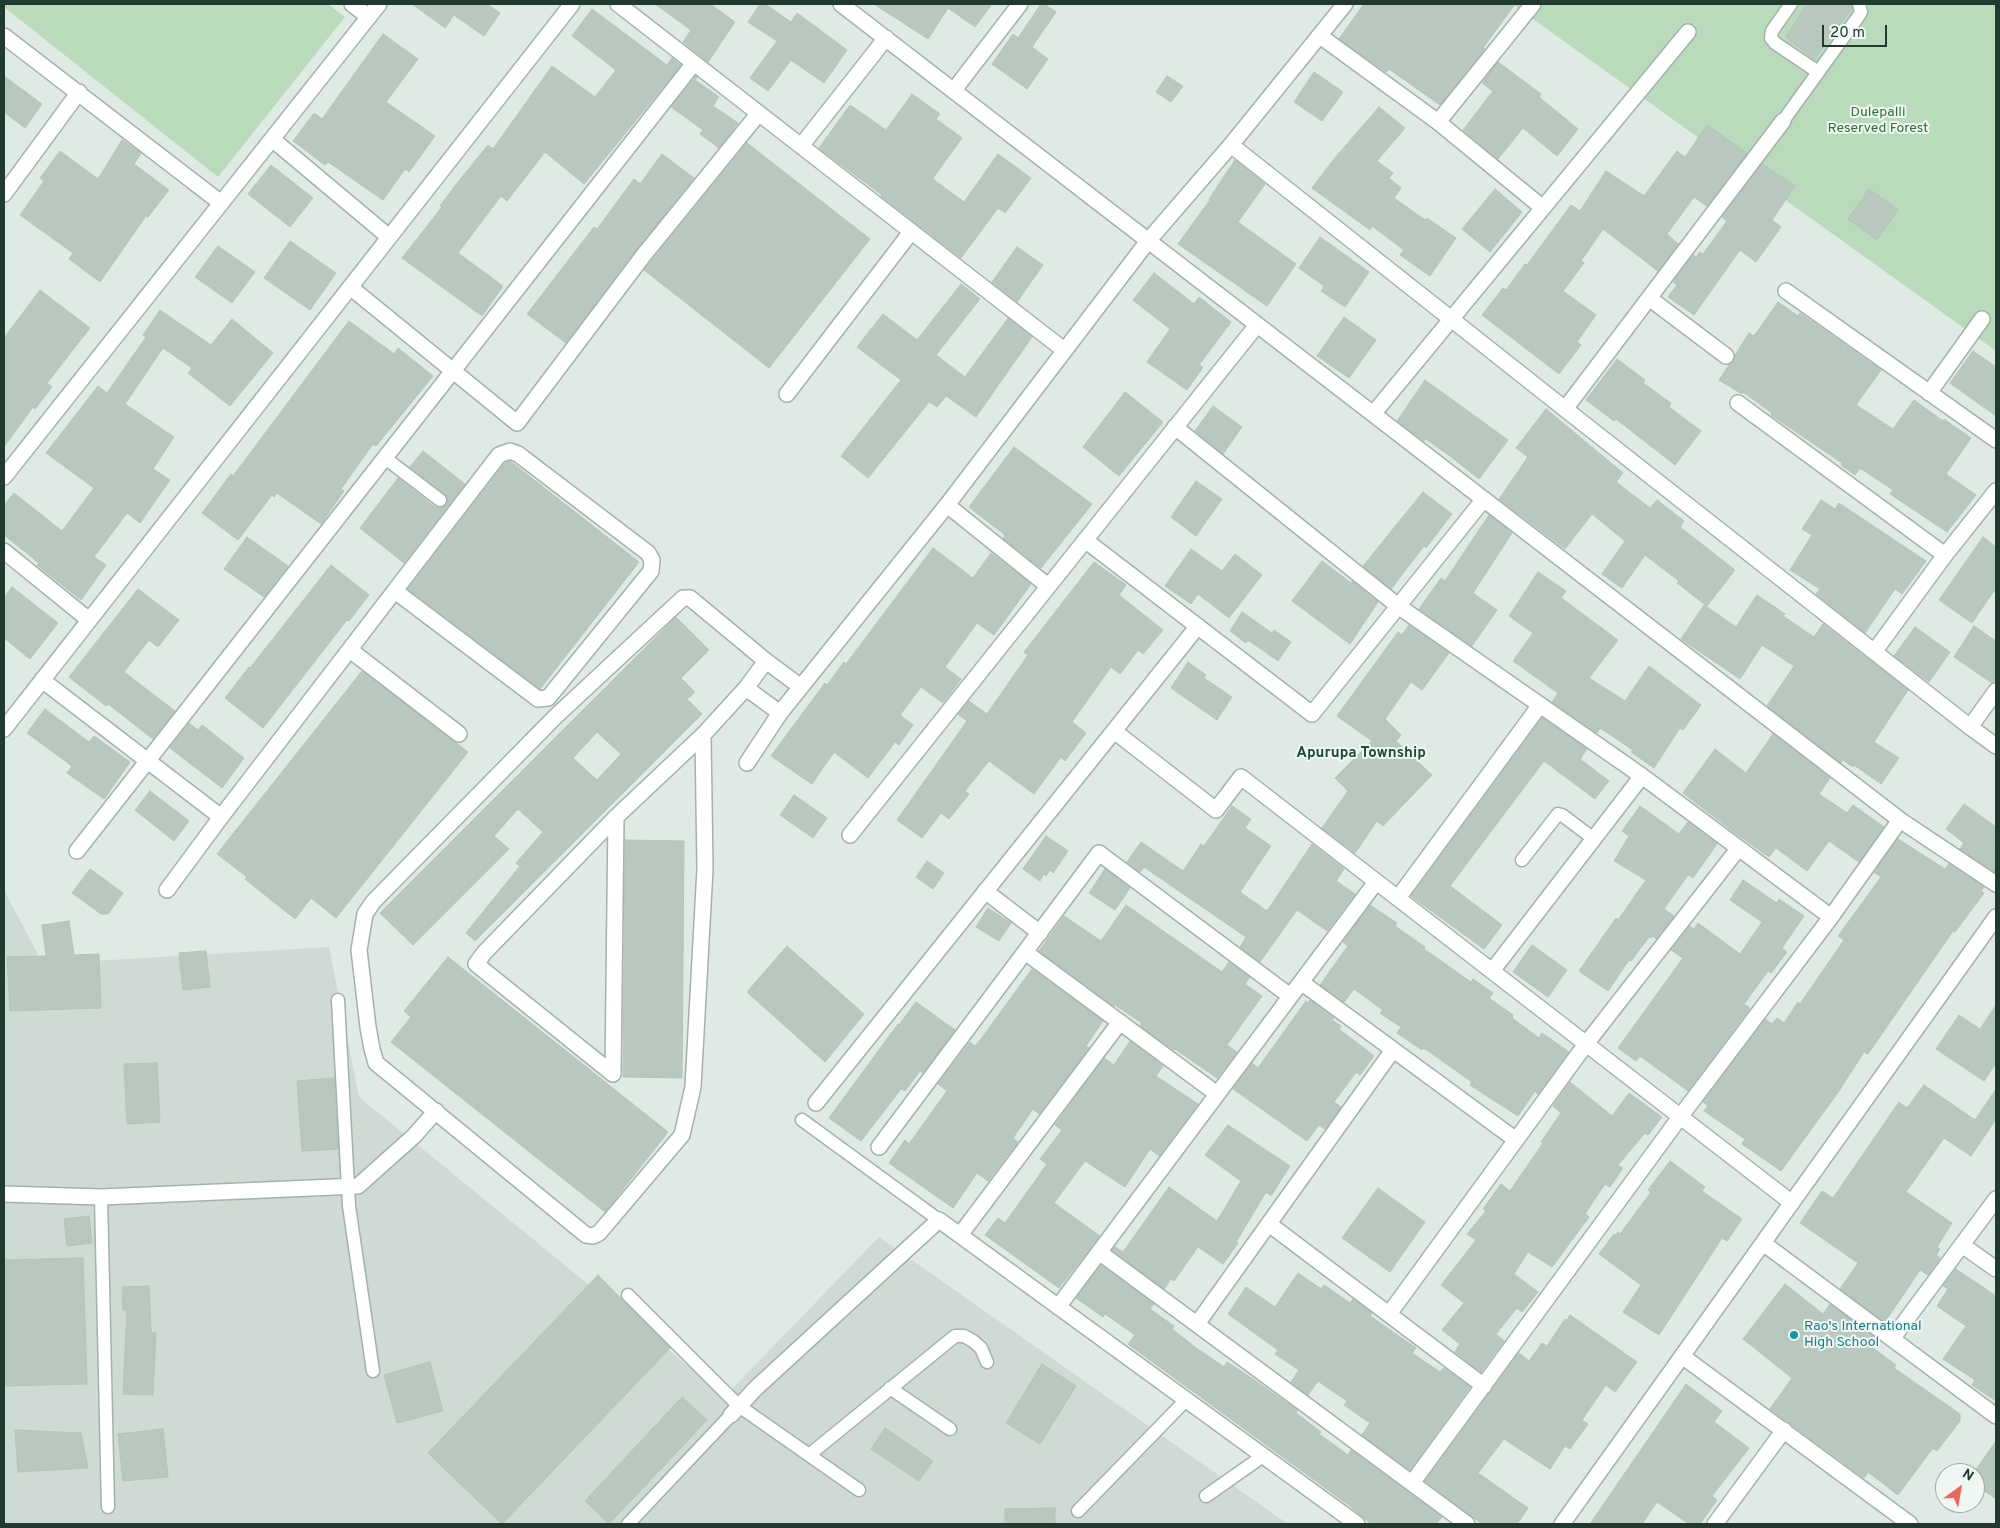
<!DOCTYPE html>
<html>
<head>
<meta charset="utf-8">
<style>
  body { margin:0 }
  #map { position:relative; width:2000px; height:1528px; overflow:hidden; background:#e0eae4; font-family:Overpass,sans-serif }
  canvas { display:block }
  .frame { position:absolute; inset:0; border:5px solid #213a2f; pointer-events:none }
  .north { position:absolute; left:1935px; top:1463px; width:50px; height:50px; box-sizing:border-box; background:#f0f7f2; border:1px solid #9daba4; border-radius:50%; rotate:32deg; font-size:14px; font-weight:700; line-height:20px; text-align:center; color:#213a2f }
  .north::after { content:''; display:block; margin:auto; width:18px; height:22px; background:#ef6559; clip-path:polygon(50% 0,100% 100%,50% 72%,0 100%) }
  .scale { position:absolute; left:1822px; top:25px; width:65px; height:22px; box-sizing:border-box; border:2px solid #213a2f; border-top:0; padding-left:6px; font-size:15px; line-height:18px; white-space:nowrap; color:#213a2f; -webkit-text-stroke:4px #f0f7f2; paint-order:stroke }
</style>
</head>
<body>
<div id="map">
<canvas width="2000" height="1528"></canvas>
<div class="frame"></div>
<div class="north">N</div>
<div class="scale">20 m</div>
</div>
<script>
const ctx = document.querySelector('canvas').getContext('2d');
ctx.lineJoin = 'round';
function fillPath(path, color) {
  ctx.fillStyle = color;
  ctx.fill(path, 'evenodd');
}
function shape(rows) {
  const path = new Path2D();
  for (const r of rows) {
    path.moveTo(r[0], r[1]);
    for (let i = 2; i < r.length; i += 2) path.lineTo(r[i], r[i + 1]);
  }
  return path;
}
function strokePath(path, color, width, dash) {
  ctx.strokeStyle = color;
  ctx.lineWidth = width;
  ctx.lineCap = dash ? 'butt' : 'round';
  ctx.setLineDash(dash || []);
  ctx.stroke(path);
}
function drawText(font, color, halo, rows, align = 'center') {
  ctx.font = font + ' Overpass,sans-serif';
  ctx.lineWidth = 4;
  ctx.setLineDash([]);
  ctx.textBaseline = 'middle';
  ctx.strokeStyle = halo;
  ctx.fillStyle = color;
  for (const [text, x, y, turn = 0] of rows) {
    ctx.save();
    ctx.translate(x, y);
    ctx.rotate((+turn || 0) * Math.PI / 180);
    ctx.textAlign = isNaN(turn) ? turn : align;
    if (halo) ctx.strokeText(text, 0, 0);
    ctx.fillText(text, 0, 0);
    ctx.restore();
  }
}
fillPath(shape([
  [4,890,43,964,329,947,359,1097,725,1396,879,1237,1288,1524,4,1524]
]), '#cedad3');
fillPath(shape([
  [4,4,328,4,345,17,218,177,4,7],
  [1512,4,1996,4,1996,351]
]), '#b9dbbc');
const building = shape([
  [412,4,487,4,500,13,484,36,454,15,445,28,412,4],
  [655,4,710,4,735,22,708,62,683,42,691,30,655,4],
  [760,4,765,4,791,22,797,13,847,50,824,83,791,60,768,91,750,78,777,41,748,22,760,4],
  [874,4,992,4,975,27,948,8,928,39,874,4],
  [1041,4,1044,4,1056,12,1032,47,1048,59,1027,89,992,64,1013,34,1018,38,1041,4],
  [1364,4,1515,4,1483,48,1485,49,1440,105,1389,69,1386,72,1339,39,1364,4],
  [1807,4,1851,4,1852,8,1814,59,1786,37,1807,4],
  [592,9,667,65,672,58,681,65,584,184,545,152,507,201,501,196,458,253,503,286,482,316,402,258,442,207,440,206,458,182,488,145,493,149,552,66,595,97,616,70,572,36,592,9],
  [383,34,418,59,386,102,435,136,409,172,405,169,383,200,328,162,325,165,293,141,314,113,322,119,383,34],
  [1498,62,1541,94,1539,97,1578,129,1557,156,1523,128,1498,159,1463,130,1493,91,1482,83,1498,62],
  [1314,72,1343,92,1322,121,1294,102,1314,72],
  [4,76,42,104,25,128,4,112,4,76],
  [696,76,697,77,695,80,719,97,713,106,738,123,719,148,700,134,703,130,671,107,696,76],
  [1167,76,1183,86,1171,102,1156,92,1167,76],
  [912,94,940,114,936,119,962,138,933,178,934,180,964,202,998,154,1031,178,1005,213,998,208,961,258,881,196,882,195,819,148,850,105,886,130,912,94],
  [1379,107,1405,128,1377,161,1393,173,1389,178,1401,188,1394,198,1425,220,1427,218,1456,238,1430,276,1400,255,1404,250,1372,226,1370,230,1312,188,1334,159,1379,107],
  [1707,125,1747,153,1707,206,1694,197,1667,234,1678,244,1658,271,1603,229,1581,261,1584,263,1563,291,1596,315,1577,342,1581,345,1559,374,1482,315,1503,288,1506,290,1525,264,1527,265,1571,205,1580,211,1606,171,1644,196,1677,151,1685,157,1707,125],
  [122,140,141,153,134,164,169,190,148,217,146,216,100,282,69,259,73,253,20,215,44,181,40,178,60,151,98,179,122,140],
  [747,143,870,239,769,368,644,270,747,143],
  [662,154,694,178,629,259,566,343,527,314,594,227,597,229,634,179,640,184,662,154],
  [1235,160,1265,184,1238,222,1296,264,1267,306,1178,244,1210,200,1209,199,1235,160],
  [1762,164,1795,186,1772,220,1781,227,1756,262,1740,250,1694,315,1668,297,1677,285,1673,282,1693,255,1696,257,1700,252,1703,254,1727,221,1722,217,1762,164],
  [271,165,313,198,290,227,248,194,271,165],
  [1495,189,1522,212,1490,252,1462,229,1495,189],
  [1869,189,1898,210,1877,240,1848,219,1869,189],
  [1320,237,1369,272,1345,307,1321,291,1324,286,1299,268,1320,237],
  [290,241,336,273,310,310,264,278,290,241],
  [218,246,255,272,232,303,195,277,218,246],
  [1017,247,1043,265,1017,302,992,282,1017,247],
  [1154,273,1194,304,1199,297,1231,322,1199,365,1203,367,1187,390,1147,362,1170,329,1133,300,1154,273],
  [961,284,980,299,936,355,965,377,1008,318,1032,337,976,417,946,396,937,407,929,402,868,478,841,456,901,380,857,347,883,314,917,340,961,284],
  [40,290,90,328,47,383,52,387,35,409,33,407,4,447,4,338,40,290],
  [1778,302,1798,316,1800,313,1881,370,1856,405,1893,429,1914,400,1943,421,1944,419,1971,438,1946,474,1976,495,1947,532,1890,494,1893,490,1860,468,1855,475,1841,465,1842,463,1771,415,1772,413,1743,392,1742,394,1719,380,1729,365,1734,361,1735,355,1749,333,1754,336,1778,302],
  [160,310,211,345,232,319,273,353,230,406,188,373,192,368,163,348,125,404,174,437,153,469,170,480,140,523,127,513,94,557,106,565,81,600,37,565,39,563,4,535,4,505,14,493,62,531,94,488,46,453,98,386,107,393,146,337,143,335,160,310],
  [1344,317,1376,340,1349,378,1317,356,1344,317],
  [349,321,394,354,398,348,433,376,376,446,373,444,341,489,344,491,321,524,277,493,274,497,272,495,238,540,202,513,231,474,233,476,349,321],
  [1973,351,1996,367,1996,416,1950,383,1973,351],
  [1617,359,1645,380,1643,383,1671,403,1669,407,1701,431,1675,465,1616,419,1614,421,1586,400,1617,359],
  [1425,380,1508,440,1479,479,1450,456,1426,439,1424,441,1397,421,1425,380],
  [1125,392,1163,422,1119,476,1083,447,1125,392],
  [1213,406,1242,427,1223,454,1195,431,1213,406],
  [1546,409,1623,473,1616,482,1650,508,1657,500,1684,521,1680,527,1735,570,1707,606,1677,583,1679,581,1645,555,1622,588,1602,574,1625,541,1592,514,1565,549,1499,499,1528,457,1516,448,1546,409],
  [1014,447,1092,504,1041,568,1003,538,1005,535,969,507,1014,447],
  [423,451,465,484,404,563,360,528,398,478,435,507,439,508,446,505,448,501,445,494,410,467,423,451],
  [510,461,639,562,540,689,408,589,505,463,510,461],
  [1196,481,1222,499,1196,536,1171,517,1196,481],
  [1423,492,1452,514,1426,548,1424,546,1391,589,1363,566,1423,492],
  [1821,500,1835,509,1839,503,1926,561,1902,594,1895,589,1865,633,1816,594,1820,589,1790,570,1812,535,1802,529,1821,500],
  [1489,515,1512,533,1473,593,1497,610,1472,646,1419,609,1441,578,1445,581,1489,515],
  [247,537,288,566,264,597,224,569,247,537],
  [1983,537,1996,547,1996,588,1972,623,1939,600,1983,537],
  [933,548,973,578,991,553,1031,584,994,635,977,623,945,667,961,679,943,703,921,687,900,715,913,725,899,745,895,742,868,778,834,752,812,784,771,756,825,683,827,685,844,662,846,664,933,548],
  [1191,549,1222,571,1235,554,1262,575,1229,618,1198,594,1191,604,1165,586,1191,549],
  [1322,561,1351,583,1352,581,1378,602,1350,644,1292,601,1322,561],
  [1094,562,1126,585,1119,595,1163,630,1143,654,1138,650,1120,674,1111,667,1072,722,1086,733,1065,761,1061,757,1034,794,989,761,965,791,969,794,949,819,941,813,922,838,897,820,967,721,958,714,969,701,987,714,1028,655,1024,652,1094,562],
  [331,565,369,595,349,621,347,620,263,728,225,698,249,667,250,668,331,565],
  [1538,572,1566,591,1561,598,1618,640,1589,678,1625,701,1649,666,1701,705,1683,730,1680,728,1654,768,1631,752,1633,750,1600,728,1597,733,1552,702,1558,693,1513,661,1533,633,1509,616,1538,572],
  [12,587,58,623,30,659,4,638,4,598,12,587],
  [138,589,179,620,158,647,149,640,124,672,175,711,153,739,108,704,106,706,69,677,138,589],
  [1757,595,1785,614,1783,616,1814,637,1823,624,1908,690,1874,742,1899,758,1881,784,1854,765,1853,767,1843,760,1841,763,1767,706,1794,666,1762,645,1740,679,1681,639,1704,605,1736,627,1757,595],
  [1242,612,1272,633,1274,630,1291,642,1278,661,1248,640,1246,643,1230,631,1242,612],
  [676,617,709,650,681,678,695,692,687,699,702,714,475,941,466,933,520,866,516,863,543,832,518,809,494,836,509,849,413,945,380,913,676,617],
  [597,732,621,754,597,780,573,758,597,732],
  [1409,625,1449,653,1422,690,1411,682,1385,719,1401,735,1396,741,1432,775,1383,826,1377,821,1355,853,1322,828,1348,791,1335,778,1372,741,1337,716,1398,632,1402,635,1409,625],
  [1974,626,1996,641,1996,682,1992,683,1954,657,1974,626],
  [1915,627,1950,652,1929,682,1894,656,1915,627],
  [1188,662,1206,675,1204,678,1232,697,1217,720,1171,688,1188,662],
  [362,671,468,752,336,918,311,898,295,919,245,879,247,877,217,854,362,671],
  [45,709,89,742,94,736,130,762,104,799,67,773,72,766,27,733,45,709],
  [1542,718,1587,749,1580,759,1609,781,1595,799,1544,761,1450,886,1502,925,1484,949,1411,896,1542,718],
  [189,723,198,730,202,725,244,758,222,788,170,748,189,723],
  [1773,734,1830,778,1819,794,1847,813,1853,805,1884,827,1859,862,1829,841,1807,871,1776,848,1769,857,1735,833,1683,793,1715,749,1746,773,1773,734],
  [150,791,189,821,174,841,135,810,150,791],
  [794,795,827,818,813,838,780,815,794,795],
  [1964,804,1996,827,1995,872,1960,849,1964,843,1946,829,1964,804],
  [1232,806,1251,819,1245,828,1271,846,1240,892,1267,911,1312,844,1344,869,1336,881,1355,894,1327,931,1297,910,1260,962,1240,947,1246,937,1144,867,1140,872,1127,862,1141,842,1183,871,1201,844,1204,846,1232,806],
  [1640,806,1679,834,1688,822,1717,844,1693,878,1688,875,1664,909,1674,916,1656,939,1653,936,1651,938,1649,937,1631,961,1629,960,1608,991,1579,971,1616,918,1618,920,1646,880,1614,861,1629,836,1622,831,1640,806],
  [1046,836,1068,851,1053,873,1050,870,1046,876,1044,874,1040,881,1023,869,1046,836],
  [1898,839,1945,869,1949,864,1984,887,1981,891,1984,893,1955,932,1953,931,1868,1054,1864,1052,1839,1091,1781,1171,1742,1144,1745,1139,1704,1111,1708,1106,1703,1102,1765,1019,1772,1024,1777,1018,1784,1023,1798,1002,1800,1004,1844,940,1838,936,1881,877,1874,872,1898,839],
  [625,840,684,841,682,1078,623,1077,625,840],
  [927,861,944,873,933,889,916,877,927,861],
  [90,869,123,893,108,914,101,914,72,893,90,869],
  [1105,869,1130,888,1115,910,1089,893,1105,869],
  [1743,880,1777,903,1779,899,1804,916,1782,948,1787,952,1771,973,1768,971,1744,1004,1750,1008,1688,1091,1640,1056,1636,1061,1618,1048,1683,958,1671,950,1690,926,1694,929,1698,923,1740,954,1762,922,1730,900,1743,880],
  [1126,905,1222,972,1229,962,1250,977,1245,984,1262,996,1227,1045,1237,1052,1217,1078,1175,1049,1174,1050,1140,1026,1142,1023,1115,1005,1114,1006,1039,951,1064,916,1101,941,1126,905],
  [1370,905,1397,923,1395,926,1425,947,1424,949,1471,982,1473,979,1493,993,1489,998,1513,1015,1512,1018,1539,1038,1542,1033,1569,1052,1538,1094,1535,1091,1518,1116,1470,1085,1472,1082,1424,1048,1422,1050,1397,1033,1401,1027,1380,1013,1383,1010,1354,989,1344,1002,1320,985,1348,946,1343,942,1370,905],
  [988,908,1011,923,999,941,976,927,988,908],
  [69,921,74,955,99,954,101,1008,10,1011,7,957,46,956,42,925,69,921],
  [1532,945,1567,970,1548,997,1513,972,1532,945],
  [787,946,864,1014,825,1062,747,992,787,946],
  [206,951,210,987,183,990,179,953,206,951],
  [448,957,668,1132,605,1212,391,1042,411,1017,404,1011,448,957],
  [1032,969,1103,1021,1086,1046,1089,1048,1039,1114,1033,1109,1013,1138,1018,1142,988,1181,977,1173,953,1208,889,1163,905,1140,909,1144,947,1091,938,1084,970,1042,975,1046,981,1039,1032,969],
  [1310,1000,1334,1018,1332,1020,1341,1026,1339,1029,1374,1056,1360,1075,1356,1072,1334,1102,1341,1107,1325,1129,1319,1125,1307,1141,1233,1089,1252,1063,1258,1068,1306,1001,1308,1003,1310,1000],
  [916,1002,955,1030,923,1073,920,1071,905,1091,901,1089,861,1141,829,1118,898,1024,899,1025,916,1002],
  [1996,1005,1996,1063,1984,1081,1936,1049,1959,1015,1980,1029,1996,1005],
  [1130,1041,1163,1066,1156,1076,1198,1104,1159,1156,1150,1149,1125,1187,1085,1161,1054,1203,1100,1236,1059,1288,985,1235,998,1218,1005,1223,1047,1164,1040,1159,1062,1130,1055,1125,1104,1058,1114,1065,1130,1041],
  [157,1063,160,1122,127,1124,124,1064,157,1063],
  [334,1078,338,1149,302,1151,297,1081,334,1078],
  [1570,1082,1612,1116,1629,1093,1662,1117,1648,1135,1645,1133,1618,1165,1623,1168,1610,1187,1605,1184,1585,1214,1589,1217,1552,1267,1528,1252,1514,1274,1538,1292,1522,1312,1517,1308,1496,1334,1504,1341,1481,1372,1455,1352,1460,1344,1442,1330,1464,1303,1441,1285,1476,1240,1467,1234,1486,1211,1483,1209,1501,1184,1510,1191,1543,1143,1541,1142,1561,1113,1553,1106,1570,1082],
  [1924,1085,1975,1120,1996,1089,1996,1119,1971,1156,1944,1138,1906,1192,1952,1223,1937,1247,1940,1249,1936,1255,1940,1258,1928,1275,1920,1270,1885,1322,1840,1289,1858,1263,1800,1223,1822,1191,1833,1198,1899,1102,1907,1108,1924,1085],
  [1228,1125,1290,1166,1271,1196,1266,1192,1236,1242,1238,1243,1223,1264,1198,1247,1174,1281,1171,1279,1164,1289,1112,1250,1115,1247,1123,1252,1169,1187,1217,1221,1241,1181,1205,1155,1228,1125],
  [1670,1161,1705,1187,1702,1191,1742,1219,1727,1241,1722,1238,1659,1335,1623,1312,1641,1285,1599,1254,1614,1234,1616,1235,1618,1232,1620,1234,1651,1192,1648,1190,1670,1161],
  [1378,1188,1425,1222,1390,1272,1342,1238,1378,1188],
  [89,1216,92,1243,67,1246,64,1219,89,1216],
  [83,1258,87,1384,4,1386,4,1260,83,1258],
  [1101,1265,1154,1304,1150,1309,1174,1326,1172,1329,1195,1347,1224,1367,1227,1362,1253,1379,1297,1410,1296,1413,1321,1432,1319,1434,1348,1455,1351,1450,1442,1517,1436,1524,1371,1524,1350,1506,1128,1344,1135,1335,1105,1314,1103,1317,1076,1298,1101,1265],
  [1956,1269,1996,1296,1996,1401,1972,1385,1975,1380,1943,1359,1966,1326,1937,1306,1948,1289,1943,1286,1956,1269],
  [1298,1273,1321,1289,1324,1285,1350,1303,1353,1299,1372,1313,1370,1316,1416,1348,1412,1353,1440,1372,1444,1368,1470,1387,1410,1470,1362,1435,1370,1423,1344,1405,1347,1401,1318,1381,1308,1395,1291,1382,1299,1370,1275,1354,1278,1350,1228,1314,1246,1287,1275,1307,1298,1273],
  [598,1275,670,1348,502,1524,428,1453,598,1275],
  [1785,1284,1823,1314,1830,1304,1874,1337,1869,1345,1896,1365,1894,1368,1960,1414,1960,1421,1937,1451,1933,1448,1898,1495,1868,1472,1864,1478,1770,1409,1792,1378,1743,1339,1785,1284],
  [149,1286,151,1332,156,1333,153,1395,123,1394,127,1310,123,1310,122,1287,149,1286],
  [1570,1315,1637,1362,1615,1392,1606,1385,1582,1420,1588,1424,1570,1449,1565,1446,1550,1469,1504,1439,1478,1473,1528,1508,1517,1524,1482,1524,1425,1481,1519,1353,1529,1361,1542,1343,1547,1346,1565,1319,1567,1320,1570,1315],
  [430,1362,443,1411,397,1423,384,1375,430,1362],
  [1042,1364,1076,1386,1040,1444,1006,1423,1042,1364],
  [1686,1384,1722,1411,1714,1422,1749,1448,1712,1496,1717,1500,1700,1524,1689,1524,1657,1502,1642,1524,1590,1524,1686,1384],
  [682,1397,707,1420,609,1524,585,1501,682,1397],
  [885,1428,933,1461,919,1481,871,1449,885,1428],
  [163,1429,168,1477,123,1481,118,1434,163,1429],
  [15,1430,81,1433,88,1468,18,1472,15,1430],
  [1996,1441,1996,1499,1975,1484,1975,1471,1996,1441],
  [1055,1508,1055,1524,1005,1524,1005,1509,1055,1508]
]);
fillPath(building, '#b8c8bf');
strokePath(building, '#b2c4ba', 1);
const service = shape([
  [1791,4,1772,31,1771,38,1775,43,1818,72],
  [1783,121,1858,17,1861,12,1859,4],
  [385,458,440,500],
  [1522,860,1558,814,1562,815,1594,839],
  [338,1000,349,1206,373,1371],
  [802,1120,939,1220],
  [101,1197,108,1507],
  [628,1295,739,1406,859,1490],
  [890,1388,950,1429],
  [809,1455,955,1336,964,1336,973,1341,981,1348,987,1362],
  [1206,1496,1263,1456],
  [1078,1511,1186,1400],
  [628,1524,731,1415]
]);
const minor = shape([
  [352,4,369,17],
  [618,4,1064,350],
  [841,4,1900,820,1996,884],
  [4,36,221,203],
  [1320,36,1438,122,1543,208],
  [954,90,1020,4],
  [1438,122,1533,4],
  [272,139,389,237],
  [1231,145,1565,409,1970,727,1996,746],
  [801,146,886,38],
  [4,194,79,92],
  [350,287,517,423,643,256,759,113],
  [1786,291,1996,440],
  [1649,298,1726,356],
  [1929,393,1982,319],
  [787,394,911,232],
  [1738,403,1945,555],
  [1565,409,1783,121],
  [1373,414,1688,32],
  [1175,427,1398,606,1642,776,1831,917],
  [4,477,379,4],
  [947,505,1048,586],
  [1085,540,1312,714,1484,499],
  [4,551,89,620],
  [350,650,459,734],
  [1874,652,1945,555,1996,491],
  [766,661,801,687],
  [42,680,221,817],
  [1970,727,1996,691],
  [4,729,572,4],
  [1114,731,1216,810,1241,777,1792,1203],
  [703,735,705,869,693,1087,682,1135,599,1233,593,1236,586,1235,376,1063,372,1049,368,1027,359,950,365,914,373,902,555,717,683,598,690,598,766,661,746,688],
  [747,763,780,713,947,505,1148,241,1231,145,1345,4],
  [616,817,613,1074,476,964,484,953,616,817,703,735,746,688,780,713],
  [850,835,1257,325],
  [77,851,694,63],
  [167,890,221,817,499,455,510,451,518,454,648,553,652,560,651,571,548,698,538,699,395,591],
  [985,891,1040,933],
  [1398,898,1540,705],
  [1025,952,1217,1094],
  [1492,971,1642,776],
  [1301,982,1516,1140],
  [816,1103,1198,626],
  [879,1147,1099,853,1290,996],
  [4,1194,101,1197,358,1186,414,1136,436,1111],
  [1269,1224,1484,1386],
  [960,1235,1120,1022],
  [1763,1243,1996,1416],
  [1962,1245,1996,1269],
  [1099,1252,1467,1524],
  [1058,1307,1376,882],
  [1389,1314,1586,1044,1738,849],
  [1197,1324,1393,1050],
  [1892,1339,1996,1199],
  [1682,1356,1910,1524],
  [731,1415,756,1388,939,1220,1357,1524],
  [1412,1483,1680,1117,1831,917,1900,820],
  [1562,1524,1996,917],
  [1715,1524,1784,1430]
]);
strokePath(service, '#a3b2aa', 15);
strokePath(minor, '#a3b2aa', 18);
strokePath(service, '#fff', 12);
strokePath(minor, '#fff', 15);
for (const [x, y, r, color] of [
  [1794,1335,5,"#0f9aa8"]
]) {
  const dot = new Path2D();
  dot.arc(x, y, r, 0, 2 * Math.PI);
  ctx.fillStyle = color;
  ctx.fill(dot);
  strokePath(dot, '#f0f7f2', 2);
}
drawText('14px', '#2c703b', '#f0f7f2', [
  ["Dulepalli",1878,113],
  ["Reserved Forest",1878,129]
]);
drawText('14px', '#0d838f', '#f0f7f2', [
  ["Rao's International",1804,1327],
  ["High School",1804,1343]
], 'left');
drawText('bold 15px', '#1d4c39', '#f0f7f2', [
  ["Apurupa Township",1361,754]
]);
</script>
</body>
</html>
